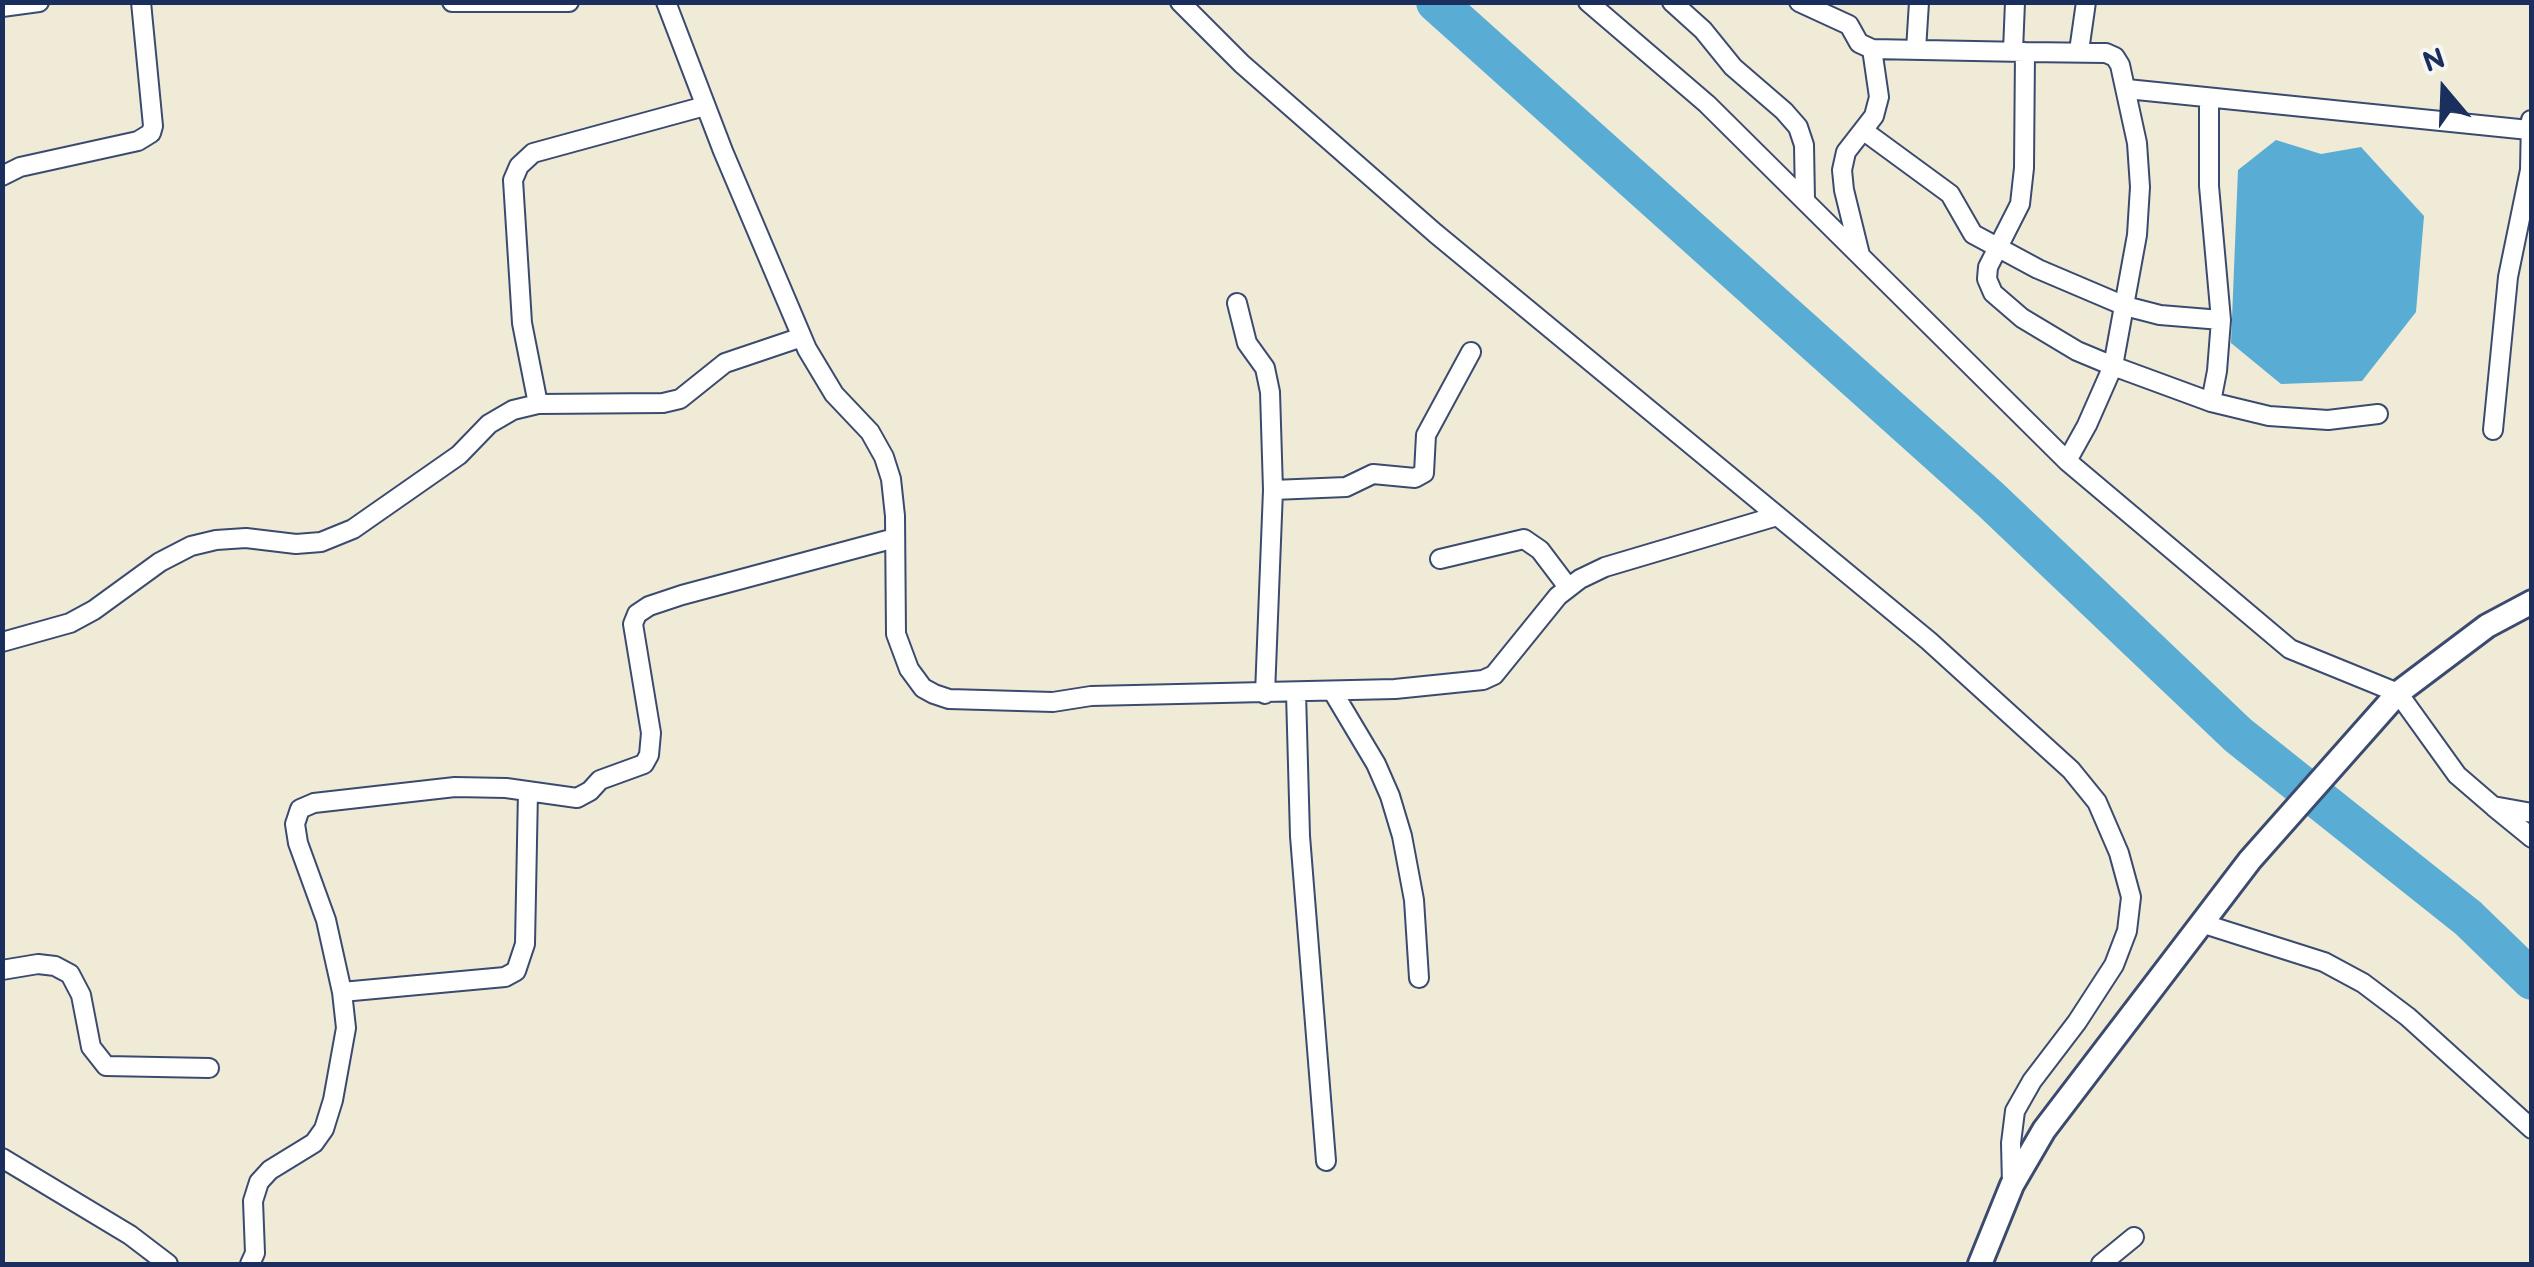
<!DOCTYPE html>
<html>
<head>
<meta charset="utf-8">
<style>
  body { margin:0 }
  #map { position:relative; width:2534px; height:1267px; overflow:hidden; background:#efebd7; font-family:"Balsamiq Sans",sans-serif }
  canvas { display:block }
  .frame { position:absolute; inset:0; border:5px solid #1b2f5e; pointer-events:none }
  .north { position:absolute; left:2394px; top:40px; width:100px; height:100px; -webkit-text-stroke:8px #f6f6f2; paint-order:stroke; rotate:341deg; font-size:28px; font-weight:700; line-height:40px; text-align:center; color:#1b2f5e }
  .north::after { content:''; display:block; margin:auto; width:35px; height:45px; background:#1b2f5e; clip-path:polygon(50% 0,100% 100%,50% 72%,0 100%) }
</style>
</head>
<body>
<div id="map">
<canvas width="2534" height="1267"></canvas>
<div class="frame"></div>
<div class="north">N</div>
</div>
<script>
const ctx = document.querySelector('canvas').getContext('2d');
ctx.lineJoin = 'round';
function fillPath(path, color) {
  ctx.fillStyle = color;
  ctx.fill(path, 'evenodd');
}
function shape(rows) {
  const path = new Path2D();
  for (const r of rows) {
    path.moveTo(r[0], r[1]);
    for (let i = 2; i < r.length; i += 2) path.lineTo(r[i], r[i + 1]);
  }
  return path;
}
function strokePath(path, color, width, dash) {
  ctx.strokeStyle = color;
  ctx.lineWidth = width;
  ctx.lineCap = dash ? 'butt' : 'round';
  ctx.setLineDash(dash || []);
  ctx.stroke(path);
}
fillPath(shape([
  [2276,140,2321,154,2361,147,2424,216,2416,312,2362,381,2281,384,2231,343,2238,170]
]), '#59acd4');
strokePath(shape([
  [1436,2,1990,499,2238,735,2468,918,2532,980]
]), '#59acd4', 40);
const minor = shape([
  [452,2,569,2],
  [666,2,723,151,807,349,834,394,870,432,884,457,891,479,895,516,896,634,909,669,923,688,934,694,949,699,1053,702,1091,696,1395,689,1483,680,1494,675,1558,596,1580,579,1605,567,1777,516],
  [1180,2,1242,64,1435,233,1929,641,2071,770,2097,802,2119,853,2131,897,2127,931,2114,965,2077,1022,2032,1081,2015,1111,2011,1143,2012,1184],
  [1588,2,1707,104,2067,461,2290,649,2398,693,2457,775,2493,806,2532,813],
  [1672,2,1703,30,1733,67,1784,111,1798,127,1804,145,1805,200],
  [1799,2,1849,25,1859,43,1872,49,2025,52],
  [2,7,39,2],
  [1916,50,1919,2],
  [2013,51,2015,2],
  [2079,51,2086,2],
  [2127,89,2529,130],
  [2209,98,2209,186,2221,320,2217,371,2211,402],
  [1864,131,1950,194,1973,234,2038,269,2125,306,2160,315,2221,320],
  [2,176,20,167,138,141,151,133,153,126,141,2],
  [1860,255,1844,190,1842,170,1846,152,1874,116,1879,97,1872,49],
  [1237,303,1247,343,1265,368,1270,392,1273,490,1265,694],
  [538,404,522,323,513,180,519,166,533,153,705,106],
  [2493,430,2508,277,2530,170,2531,120],
  [2067,461,2087,425,2113,366,2077,351,2022,318,1993,293,1987,279,1988,267,2020,204,2024,168,2025,52,2106,53,2115,57,2120,65,2137,143,2140,187,2137,235,2113,366,2211,402,2269,416,2328,420,2378,414],
  [1273,490,1346,487,1373,474,1415,478,1424,473,1426,435,1471,352],
  [1440,559,1524,539,1540,550,1568,587],
  [2,642,70,623,94,610,160,562,191,546,216,540,246,538,296,544,321,542,353,529,459,455,489,424,513,410,538,404,663,403,680,399,725,363,802,337],
  [1333,692,1376,764,1390,796,1402,836,1414,900,1419,978],
  [1296,693,1300,836,1326,1161],
  [2494,807,2532,838],
  [2201,923,2324,962,2363,983,2408,1017,2532,1129],
  [2,970,38,964,55,966,70,974,81,995,91,1047,106,1066,209,1068],
  [342,992,505,977,516,971,525,944,528,791],
  [2,1158,130,1235,168,1264],
  [250,1264,255,1253,253,1201,259,1182,270,1170,314,1143,324,1129,333,1100,346,1028,342,992,326,920,298,843,295,824,300,809,314,803,455,787,506,788,577,798,590,791,600,780,644,764,649,755,651,733,633,624,637,614,649,606,682,595,895,538],
  [2101,1264,2134,1237]
]);
const tertiary = shape([
  [1980,1264,2012,1185,2044,1130,2250,860,2398,693,2487,626,2532,602]
]);
strokePath(minor, '#3b4b70', 22);
strokePath(tertiary, '#3b4b70', 28);
strokePath(minor, '#fff', 18);
strokePath(tertiary, '#fff', 22);
</script>
</body>
</html>
